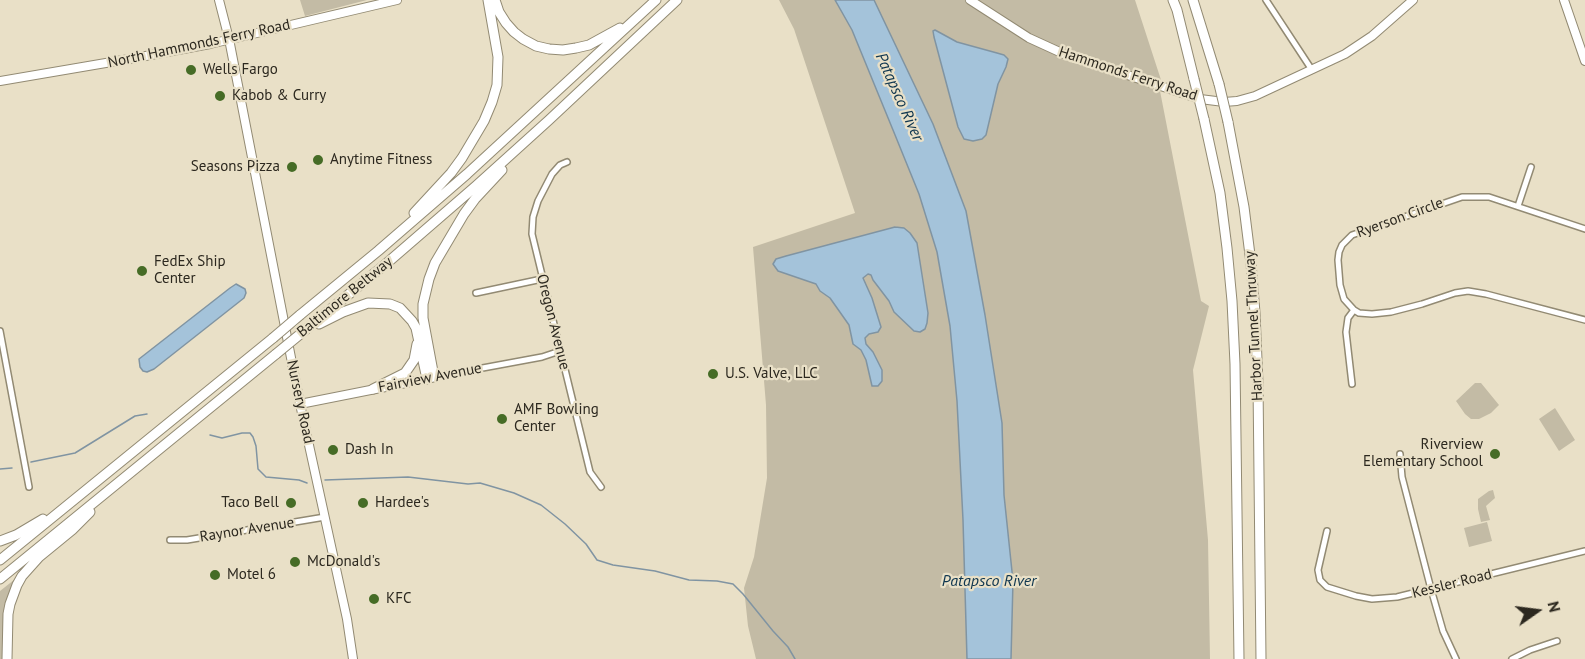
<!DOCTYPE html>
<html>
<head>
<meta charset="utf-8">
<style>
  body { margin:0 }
  #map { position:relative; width:1585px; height:659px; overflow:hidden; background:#e9e0c7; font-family:"PT Sans",sans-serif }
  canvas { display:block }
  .north { position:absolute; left:1507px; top:581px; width:60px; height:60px; -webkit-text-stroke:4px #e9e0c7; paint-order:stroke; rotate:76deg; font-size:16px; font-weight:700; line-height:24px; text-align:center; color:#2c281f }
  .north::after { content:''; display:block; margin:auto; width:21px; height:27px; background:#2c281f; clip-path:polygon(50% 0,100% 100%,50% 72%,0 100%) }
</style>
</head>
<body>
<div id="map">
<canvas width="1585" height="659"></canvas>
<div class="north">N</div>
</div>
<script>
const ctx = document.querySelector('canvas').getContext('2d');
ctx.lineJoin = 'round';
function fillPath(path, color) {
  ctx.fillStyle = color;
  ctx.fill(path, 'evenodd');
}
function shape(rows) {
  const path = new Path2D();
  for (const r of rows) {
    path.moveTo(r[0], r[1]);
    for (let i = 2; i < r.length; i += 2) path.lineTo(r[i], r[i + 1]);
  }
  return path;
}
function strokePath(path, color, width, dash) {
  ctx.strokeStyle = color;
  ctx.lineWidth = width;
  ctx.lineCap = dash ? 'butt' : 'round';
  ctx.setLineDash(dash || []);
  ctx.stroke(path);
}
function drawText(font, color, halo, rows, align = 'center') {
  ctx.font = font + ' "PT Sans",sans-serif';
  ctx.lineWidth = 4.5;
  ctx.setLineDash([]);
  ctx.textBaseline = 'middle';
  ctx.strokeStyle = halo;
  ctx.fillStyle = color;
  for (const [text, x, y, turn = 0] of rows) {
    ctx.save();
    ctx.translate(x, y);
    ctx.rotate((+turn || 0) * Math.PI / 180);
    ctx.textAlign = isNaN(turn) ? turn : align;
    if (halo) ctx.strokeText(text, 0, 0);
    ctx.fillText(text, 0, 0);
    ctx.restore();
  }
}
fillPath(shape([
  [300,0,367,0,305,16],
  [779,0,1135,0,1162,83,1160,91,1201,301,1209,306,1193,370,1208,540,1210,659,756,659,748,626,744,588,754,557,767,478,766,405,753,247,855,213,794,29],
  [1475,383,1481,383,1499,405,1491,413,1479,419,1471,419,1465,414,1456,401],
  [1555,408,1575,440,1559,451,1539,419],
  [1493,490,1495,498,1486,506,1490,520,1481,522,1478,509,1478,499,1489,491],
  [1487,522,1492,541,1469,547,1464,528],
  [19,576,5,659,0,659,0,591]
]), '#c3bba5');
const water = shape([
  [835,0,874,0,933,124,966,211,985,315,1002,423,1004,495,1013,581,1011,659,967,659,963,520,957,401,950,326,937,252,919,194,893,130,852,30,835,0],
  [935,30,957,42,997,53,1004,55,1008,59,1006,67,998,84,986,135,982,139,973,141,964,139,958,127,934,37,933,31,935,30],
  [895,227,904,228,910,233,917,243,928,313,927,323,925,329,920,332,914,331,894,312,889,301,873,280,871,275,868,274,863,278,872,298,881,327,878,332,869,334,865,338,866,344,873,352,882,370,882,381,878,386,872,386,866,360,861,350,853,344,849,325,830,298,820,291,816,284,778,271,773,264,776,259,786,256,895,227],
  [236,284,245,289,246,293,244,298,154,369,147,372,143,371,140,367,139,359,230,288,236,284]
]);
fillPath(water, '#a4c3da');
strokePath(water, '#8094a2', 1.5);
strokePath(shape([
  [210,435,222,438,242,433,250,433,253,437,256,446,258,469,266,477,299,480,307,483],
  [31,462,75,453,135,416,147,414],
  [0,469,12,468],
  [325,480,408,477,468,484,480,483,514,493,541,505,565,524,586,544,597,560,613,565,655,571,689,580,717,581,733,584,743,594,773,631,788,647,795,659]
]), '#8094a2', 1.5);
const street = shape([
  [1266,0,1312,70],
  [567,162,560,165,552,174,538,201,533,217,532,234,590,472,601,487],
  [1518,206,1531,167],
  [1585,229,1489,197,1462,197,1352,235,1342,245,1339,252,1338,260,1340,285,1344,299,1354,310,1359,313,1372,314,1391,312,1422,304,1455,293,1468,291,1486,294,1585,320],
  [476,293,542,279],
  [0,331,29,487],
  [434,377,542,357,560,351],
  [1352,384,1346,332,1348,318,1354,310],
  [1400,454,1402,477,1431,589,1443,631,1456,659],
  [1327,531,1318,570,1320,580,1327,587,1356,596,1372,599,1397,597,1585,551],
  [170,540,187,540,325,517],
  [1512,659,1530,650,1557,641]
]);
const secondary = shape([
  [219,0,229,39,300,404,347,619,353,659],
  [970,0,1029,38,1064,54,1200,99,1224,102,1237,101,1255,96,1345,54,1372,36,1413,0],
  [1564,0,1585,61],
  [0,81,135,58,210,44,397,0],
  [300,404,431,378]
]);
const highway = shape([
  [495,0,499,12,506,23,514,32,523,39,536,46,549,49,563,50,576,48,589,45,620,28],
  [1173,0,1177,10,1194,79],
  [1193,0,1219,84],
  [1204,119,1220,193,1227,248,1232,301,1235,364,1239,659],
  [1228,122,1244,207,1251,263,1255,313,1258,383,1261,659],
  [414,213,451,173,462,158,484,121,492,102,497,85,498,57,488,0],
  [300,315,378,251,467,174,656,0],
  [319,324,343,312,368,303,390,304,400,308,412,321,416,328,427,379],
  [304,331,387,263,476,186,549,120,677,0],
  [434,377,423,318,423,304,429,279,435,263,464,214,475,199,502,170],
  [373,389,405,373,414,360,417,344],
  [0,541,16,535,43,519],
  [0,560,273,338],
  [0,579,276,354],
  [7,659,8,614,10,604,17,585,22,576,39,557,72,530,90,512]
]);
strokePath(street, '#928a73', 8);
strokePath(secondary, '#928a73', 10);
strokePath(highway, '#928a73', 11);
strokePath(street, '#fff', 5);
strokePath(secondary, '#fff', 8);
strokePath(highway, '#fff', 9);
const highwayBridge = shape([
  [1194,79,1204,119],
  [1219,84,1228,122],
  [273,338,300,315],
  [276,354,304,331]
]);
strokePath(highwayBridge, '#928a73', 11, []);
strokePath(highwayBridge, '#fff', 9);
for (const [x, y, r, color] of [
  [191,70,6,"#466c26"],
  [220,96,6,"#466c26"],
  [318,160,6,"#466c26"],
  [292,167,6,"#466c26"],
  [142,271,6,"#466c26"],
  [713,374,6,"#466c26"],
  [502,419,6,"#466c26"],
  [333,450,6,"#466c26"],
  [1495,454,6,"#466c26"],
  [291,503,6,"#466c26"],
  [363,503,6,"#466c26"],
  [295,562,6,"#466c26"],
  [215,575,6,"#466c26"],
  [374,599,6,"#466c26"]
]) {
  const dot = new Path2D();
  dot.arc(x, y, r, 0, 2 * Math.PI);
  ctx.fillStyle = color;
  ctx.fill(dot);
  strokePath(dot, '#e9e0c7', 2);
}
drawText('15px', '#2c281f', '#e9e0c7', [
  ["North Hammonds Ferry Road",199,44,-12],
  ["Hammonds Ferry Road",1128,74,18],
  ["Ryerson Circle",1400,218,-20],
  ["Baltimore Beltway",345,297,-39],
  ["Oregon Avenue",553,322,76],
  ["Harbor Tunnel Thruway",1254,326,-93],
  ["Fairview Avenue",430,378,-11],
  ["Nursery Road",300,402,78],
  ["Raynor Avenue",247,530,-9],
  ["Kessler Road",1452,584,-14]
]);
drawText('15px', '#2c281f', '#e9e0c7', [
  ["Wells Fargo",203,70],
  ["Kabob & Curry",232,96],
  ["Anytime Fitness",330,160],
  ["Seasons Pizza",280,167,"right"],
  ["FedEx Ship",154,262],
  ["Center",154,279],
  ["U.S. Valve, LLC",725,374],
  ["AMF Bowling",514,410],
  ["Center",514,427],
  ["Riverview",1483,445,"right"],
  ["Elementary School",1483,462,"right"],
  ["Dash In",345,450],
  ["Taco Bell",279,503,"right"],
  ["Hardee's",375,503],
  ["McDonald's",307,562],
  ["Motel 6",227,575],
  ["KFC",386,599]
], 'left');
drawText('italic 16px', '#0f364f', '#e9e0c7', [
  ["Patapsco River",899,97,66],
  ["Patapsco River",989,581]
]);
</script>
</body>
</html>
